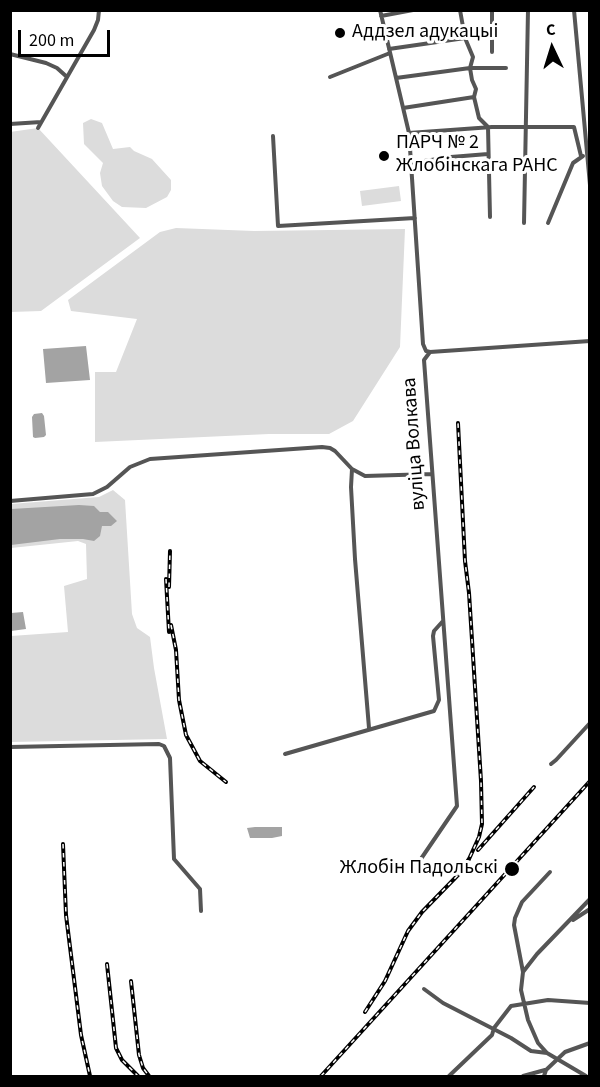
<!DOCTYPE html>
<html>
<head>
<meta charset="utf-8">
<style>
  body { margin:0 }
  #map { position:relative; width:600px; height:1087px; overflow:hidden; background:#fff; font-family:"Source Sans 3",sans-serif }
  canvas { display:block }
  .frame { position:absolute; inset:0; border:12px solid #000; pointer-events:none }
  .north { position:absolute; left:522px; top:18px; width:60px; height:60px; -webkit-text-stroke:4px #fff; paint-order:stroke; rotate:356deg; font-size:16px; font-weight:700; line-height:24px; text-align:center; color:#000 }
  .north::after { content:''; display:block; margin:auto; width:21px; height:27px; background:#000; clip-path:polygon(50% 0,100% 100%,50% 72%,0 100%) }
  .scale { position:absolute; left:18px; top:30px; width:92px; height:27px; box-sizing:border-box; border:3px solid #000; border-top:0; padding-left:8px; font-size:18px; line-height:21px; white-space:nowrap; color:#000; -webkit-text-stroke:4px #fff; paint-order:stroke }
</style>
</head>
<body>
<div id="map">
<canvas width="600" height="1087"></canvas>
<div class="frame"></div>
<div class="north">С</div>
<div class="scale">200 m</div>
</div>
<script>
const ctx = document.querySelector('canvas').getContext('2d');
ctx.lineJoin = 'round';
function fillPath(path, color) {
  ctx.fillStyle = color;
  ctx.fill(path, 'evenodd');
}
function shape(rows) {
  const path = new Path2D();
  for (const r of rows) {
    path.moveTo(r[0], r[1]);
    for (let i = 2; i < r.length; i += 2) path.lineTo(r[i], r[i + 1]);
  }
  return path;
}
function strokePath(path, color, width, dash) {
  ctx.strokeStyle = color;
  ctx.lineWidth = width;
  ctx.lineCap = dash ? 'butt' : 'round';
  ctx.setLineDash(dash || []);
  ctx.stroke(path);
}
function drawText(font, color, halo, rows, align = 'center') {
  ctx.font = font + ' "Source Sans 3",sans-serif';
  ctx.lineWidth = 6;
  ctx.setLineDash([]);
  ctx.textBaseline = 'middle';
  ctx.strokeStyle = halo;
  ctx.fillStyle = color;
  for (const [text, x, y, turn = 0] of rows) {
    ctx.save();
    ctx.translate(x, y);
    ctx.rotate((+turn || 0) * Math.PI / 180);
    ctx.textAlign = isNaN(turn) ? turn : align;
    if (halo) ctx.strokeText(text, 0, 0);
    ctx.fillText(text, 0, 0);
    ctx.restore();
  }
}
fillPath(shape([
  [91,119,102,123,113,149,130,147,134,151,152,159,171,180,171,190,167,197,146,208,122,207,113,201,102,186,100,173,103,163,84,144,83,123],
  [38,128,140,238,41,311,11,312,10,132],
  [399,186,401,201,362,206,360,191],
  [176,228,254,231,405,229,400,347,353,421,329,434,269,434,95,442,95,372,116,372,137,319,71,311,68,300,160,232],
  [113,490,125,500,132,614,137,628,150,637,154,668,167,739,11,742,11,636,68,632,64,586,87,579,86,544,78,541,11,548,11,504,99,497]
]), '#dcdcdc');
fillPath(shape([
  [86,346,90,380,46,383,43,349],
  [42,413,44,416,46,435,44,437,35,438,33,437,32,417,34,414],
  [79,505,94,506,100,512,108,512,117,521,111,526,102,526,100,536,94,541,83,539,60,539,11,545,11,509],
  [23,612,26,629,11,631,11,613],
  [255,827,282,827,282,836,272,838,250,838,247,828]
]), '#a3a3a3');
strokePath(shape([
  [380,10,409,133,423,344,426,351,430,352],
  [460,10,465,38,473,57,470,68,472,80,476,89,474,97,479,118,488,127,490,217],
  [492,10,492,52],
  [574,10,590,185],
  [381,16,413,10],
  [389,49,465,38],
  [10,54,46,63,57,68,67,77],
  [330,77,390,53],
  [396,78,470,68,506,68],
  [403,108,474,97],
  [10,124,41,122],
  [38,128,94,30,98,20,99,10],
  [409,133,492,127,574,127,581,156],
  [273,136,278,226,415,218],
  [411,163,451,157,488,154],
  [524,223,528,10],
  [548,223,573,163,583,156],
  [430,352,590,341],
  [352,469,351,487,355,559,369,728],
  [10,501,93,494,107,487,130,467,150,459,322,447,330,448,335,451,352,469,365,476,432,474],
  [10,747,159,744,164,746,170,758,174,859,200,889,201,911],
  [285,754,434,711,439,700,433,636,434,631,443,621],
  [551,764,556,760,590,723],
  [412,872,457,806,424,360,430,352],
  [573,920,590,909],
  [523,972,514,925,515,918,522,902,550,872],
  [424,989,443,1003,511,1038,531,1051,547,1053,586,1076],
  [547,1053,538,1043,528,1020,521,990,523,972,537,954,590,899],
  [449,1076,492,1035,494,1028,511,1006,548,1000,590,1003],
  [523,1076,545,1070],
  [544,1076,546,1070,565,1052,590,1043]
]), '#555', 4);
const rail = shape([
  [166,579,169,632],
  [169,587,170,551],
  [171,625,176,650,179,700,186,735,200,761,226,782],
  [63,844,66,915,81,1035,90,1076],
  [478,850,534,787],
  [107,964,116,1048,122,1060,138,1076],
  [131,981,139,1055,143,1068,149,1076],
  [365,1012,385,981,408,931,422,912,458,875,469,859,479,837,482,824,481,781,469,593,465,561,458,423],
  [321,1076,590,781]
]);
strokePath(rail, '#000', 4);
strokePath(rail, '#fff', 1.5, [4.5]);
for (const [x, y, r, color] of [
  [340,33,6,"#000"],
  [384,156,6,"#000"],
  [512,869,8,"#000"]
]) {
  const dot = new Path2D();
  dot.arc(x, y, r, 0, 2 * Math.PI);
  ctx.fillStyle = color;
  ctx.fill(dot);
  strokePath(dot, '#fff', 2);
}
drawText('20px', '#000', '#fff', [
  ["Аддзел адукацыі",352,33],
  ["ПАРЧ № 2",396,144],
  ["Жлобінскага РАНС",396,167],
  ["Жлобін Падольскі",498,869,"right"]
], 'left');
drawText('20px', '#000', '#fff', [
  ["вуліца Волкава",415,444,-94]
]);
</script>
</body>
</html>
